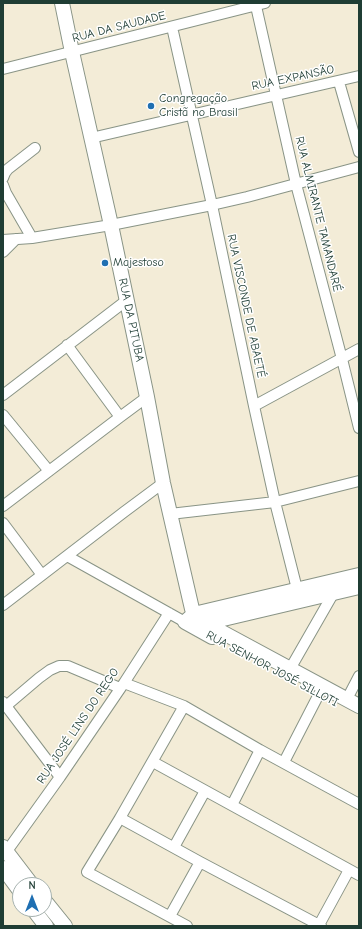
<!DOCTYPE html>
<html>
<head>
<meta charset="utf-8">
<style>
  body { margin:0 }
  #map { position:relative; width:362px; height:929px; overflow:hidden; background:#f3ecd7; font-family:"Comic Neue",sans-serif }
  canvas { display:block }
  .frame { position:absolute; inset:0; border:4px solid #1f3d34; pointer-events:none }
  .north { position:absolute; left:12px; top:877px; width:40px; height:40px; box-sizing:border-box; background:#fff; border:1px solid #a5b1ae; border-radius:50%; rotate:0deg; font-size:11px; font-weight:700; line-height:16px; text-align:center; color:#1f3d34 }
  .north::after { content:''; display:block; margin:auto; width:14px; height:18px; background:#1f6fb2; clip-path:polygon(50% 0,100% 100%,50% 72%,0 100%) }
</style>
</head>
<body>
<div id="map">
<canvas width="362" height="929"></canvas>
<div class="frame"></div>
<div class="north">N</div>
</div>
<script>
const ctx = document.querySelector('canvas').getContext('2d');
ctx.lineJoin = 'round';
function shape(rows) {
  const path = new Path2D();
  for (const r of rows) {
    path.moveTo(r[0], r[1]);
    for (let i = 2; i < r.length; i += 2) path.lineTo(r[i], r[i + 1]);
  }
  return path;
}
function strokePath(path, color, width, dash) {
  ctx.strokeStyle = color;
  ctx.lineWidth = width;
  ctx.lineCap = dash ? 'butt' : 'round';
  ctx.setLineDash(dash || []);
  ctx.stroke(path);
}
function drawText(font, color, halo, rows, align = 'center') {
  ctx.font = font + ' "Comic Neue",sans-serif';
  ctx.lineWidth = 3;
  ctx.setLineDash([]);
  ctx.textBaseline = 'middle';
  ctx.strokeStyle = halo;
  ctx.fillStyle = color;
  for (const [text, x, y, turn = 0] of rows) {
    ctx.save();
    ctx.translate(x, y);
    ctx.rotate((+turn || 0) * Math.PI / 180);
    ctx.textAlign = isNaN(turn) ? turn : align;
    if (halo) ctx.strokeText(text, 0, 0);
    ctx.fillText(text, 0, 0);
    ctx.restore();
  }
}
const street = shape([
  [256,6,296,184,342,359,359,428],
  [172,27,212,205,254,406,275,502,297,589],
  [3,69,265,3],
  [339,82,359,152],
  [91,138,359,76],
  [3,178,5,173,8,169,35,148],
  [3,185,6,193,32,238],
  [3,240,32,238,111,225,212,205,247,197,359,167],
  [3,252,16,239],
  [67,345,120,417],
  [3,395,127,300],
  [254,406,359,349],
  [3,415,49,471],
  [3,506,120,417,147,397],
  [170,514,275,502,359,481],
  [3,523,42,575],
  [67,556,185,622],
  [3,605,124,512,163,483],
  [290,669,333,594],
  [124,683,184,706,260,750,359,804],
  [347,699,359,676],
  [3,702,60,777],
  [6,706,39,678,50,670,59,666,68,666,120,688],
  [184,706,120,818,87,872,187,926],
  [153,762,359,875],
  [284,762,319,694],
  [232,805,260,750],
  [120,818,200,862,321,926],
  [174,847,205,791],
  [7,851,60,777,124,683,169,613],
  [170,916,200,862],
  [319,925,349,870]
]);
const secondary = shape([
  [62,3,72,52,111,225,147,397,163,483,192,609,194,614,205,623,359,706],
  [202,624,359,587],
  [212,637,185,622,194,614,359,575],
  [3,847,32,885],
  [3,868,20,891],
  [44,900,65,926],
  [33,909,46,926]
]);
strokePath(street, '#899486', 12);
strokePath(secondary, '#899486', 16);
strokePath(street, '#fff', 10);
strokePath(secondary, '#fff', 14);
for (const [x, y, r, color] of [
  [151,106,4,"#1f6fb2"],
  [105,263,4,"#1f6fb2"]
]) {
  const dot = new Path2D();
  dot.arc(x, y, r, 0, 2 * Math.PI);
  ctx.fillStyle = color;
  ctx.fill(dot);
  strokePath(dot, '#fff', 1.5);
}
drawText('12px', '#1f3d34', '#fff', [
  ["RUA DA SAUDADE",119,27,-14],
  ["RUA EXPANSÃO",293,78,-12],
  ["RUA ALMIRANTE TAMANDARÉ",318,214,76],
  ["RUA VISCONDE DE ABAETÉ",246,306,78],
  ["RUA DA PITUBA",131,320,78],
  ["RUA SENHOR JOSÉ SILLOTI",272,669,28],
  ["RUA JOSÉ LINS DO REGO",78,726,-56]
]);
drawText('12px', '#1f3d34', '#fff', [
  ["Congregação",159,99],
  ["Cristã no Brasil",159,113],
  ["Majestoso",113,263]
], 'left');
</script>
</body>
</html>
